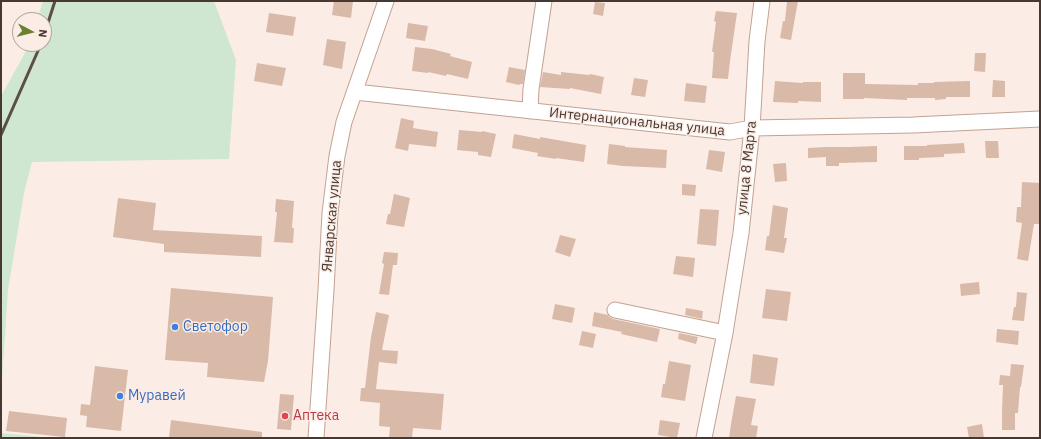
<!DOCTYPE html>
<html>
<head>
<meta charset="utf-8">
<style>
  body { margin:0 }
  #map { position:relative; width:1041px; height:439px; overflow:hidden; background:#fbede6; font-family:"IBM Plex Sans",sans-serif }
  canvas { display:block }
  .frame { position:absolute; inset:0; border:2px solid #473932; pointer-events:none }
  .north { position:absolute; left:12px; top:12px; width:40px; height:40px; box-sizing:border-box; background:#fbede6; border:1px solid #b3a59e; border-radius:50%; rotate:97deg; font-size:11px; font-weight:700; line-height:16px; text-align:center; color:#473932 }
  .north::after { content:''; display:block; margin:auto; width:14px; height:18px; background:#6a8032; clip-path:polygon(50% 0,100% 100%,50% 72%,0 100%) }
</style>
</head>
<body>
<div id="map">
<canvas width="1041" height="439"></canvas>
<div class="frame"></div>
<div class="north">N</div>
</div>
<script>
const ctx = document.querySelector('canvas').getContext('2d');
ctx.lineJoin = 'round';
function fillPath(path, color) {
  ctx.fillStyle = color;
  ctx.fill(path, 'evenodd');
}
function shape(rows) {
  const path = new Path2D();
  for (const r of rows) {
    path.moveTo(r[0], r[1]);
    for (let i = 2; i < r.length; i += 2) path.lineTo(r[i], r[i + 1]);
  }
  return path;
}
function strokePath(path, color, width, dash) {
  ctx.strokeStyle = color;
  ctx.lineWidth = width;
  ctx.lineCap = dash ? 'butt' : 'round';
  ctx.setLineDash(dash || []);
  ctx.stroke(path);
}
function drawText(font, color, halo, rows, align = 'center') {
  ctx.font = font + ' "IBM Plex Sans",sans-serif';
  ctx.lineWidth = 3;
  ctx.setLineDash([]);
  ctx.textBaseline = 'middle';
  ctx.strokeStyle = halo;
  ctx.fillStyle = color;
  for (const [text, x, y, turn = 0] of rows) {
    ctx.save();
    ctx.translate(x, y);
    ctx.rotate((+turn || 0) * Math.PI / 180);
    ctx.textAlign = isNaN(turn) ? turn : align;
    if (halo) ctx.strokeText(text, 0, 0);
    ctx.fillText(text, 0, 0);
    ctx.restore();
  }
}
fillPath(shape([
  [43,1,214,1,236,60,229,159,32,162,24,193,8,290,1,395,1,96,30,44,44,44,44,20,37,20],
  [1,433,52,438,1,438]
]), '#cfe7d0');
fillPath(shape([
  [334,1,353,1,351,18,332,15],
  [787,1,798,1,791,40,780,38,783,21,785,21],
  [595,2,605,3,603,16,593,14],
  [716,11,737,13,730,61,728,79,712,78,714,52,712,52,716,22,714,21],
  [269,13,296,17,293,36,266,32],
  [408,23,428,26,425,41,406,38],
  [327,39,346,42,342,69,323,65],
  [415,47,432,49,451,54,450,56,472,62,468,79,447,74,446,76,428,72,428,73,412,71],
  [975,53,986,53,985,72,974,71],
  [257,63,286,68,282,86,254,81],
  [509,67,525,70,523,84,520,84,519,85,506,82],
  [543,72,561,75,561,72,589,75,590,74,604,77,601,94,570,88,570,89,540,87],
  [843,73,865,73,865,84,918,85,918,83,934,83,934,82,970,81,970,97,946,97,946,99,935,100,935,98,907,98,907,100,864,98,864,99,843,99],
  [634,78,648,80,645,97,631,95],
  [993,80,1005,81,1005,97,992,97],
  [775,81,803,83,803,82,821,82,821,102,798,101,798,103,773,102],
  [686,83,707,86,705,103,684,101],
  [401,118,414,121,413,128,438,132,436,147,409,144,408,151,395,148],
  [459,130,482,132,482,131,496,134,491,157,478,155,478,152,457,150],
  [514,134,540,139,540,137,586,145,584,162,556,158,556,159,537,156,538,153,512,148],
  [985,141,998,141,999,158,986,158],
  [964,143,965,153,944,154,944,157,919,158,919,160,904,160,904,146,927,146,927,145],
  [609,144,625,146,625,147,667,150,666,168,623,166,607,164],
  [877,146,877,162,839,163,839,166,826,166,826,157,808,158,808,148,826,147,849,147],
  [709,150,725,152,722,172,706,169],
  [786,163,787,181,775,182,773,164],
  [1022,182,1040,183,1040,224,1034,224,1028,261,1017,259,1022,223,1016,222,1017,207,1021,207],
  [682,184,696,185,695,196,682,195],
  [394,194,410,198,404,227,386,224,388,214,390,214],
  [118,198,156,203,153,230,262,236,261,257,164,252,164,244,113,237],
  [276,199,294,201,292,228,294,228,293,243,274,242,277,212,275,212],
  [773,205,788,208,784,238,787,238,784,253,765,250,767,236,769,236],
  [700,209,719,210,716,246,697,244],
  [560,235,576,239,570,257,555,252],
  [384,252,398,253,397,265,393,265,389,295,379,294,384,264,382,263],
  [676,256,695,258,693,277,673,274],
  [979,282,980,294,961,296,960,284],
  [171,288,273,297,268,361,264,382,207,377,208,363,165,360],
  [766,289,791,292,787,321,762,318],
  [1017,292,1027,293,1024,321,1012,320,1014,307,1016,307],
  [555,304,575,308,572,323,552,319],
  [686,308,703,311,702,319,685,315],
  [376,312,389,315,382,350,398,351,397,364,379,362,376,389,444,394,441,430,413,428,412,438,389,438,390,427,379,426,380,403,360,401,361,388,365,388,371,337],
  [594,312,608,315,609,317,613,319,660,329,657,342,621,334,622,332,592,326],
  [997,329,1019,331,1018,345,996,342],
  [582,331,596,334,593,348,579,345],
  [679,333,698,337,696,344,678,339],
  [753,354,778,358,774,386,750,383],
  [669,361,691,365,685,401,661,397,663,384,665,384],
  [1011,364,1024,365,1021,387,1020,387,1018,413,1015,413,1015,430,1002,430,1002,410,1003,385,999,385,1000,375,1010,376],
  [95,366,128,370,121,431,86,427,87,416,80,415,81,404,90,405],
  [280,394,294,395,291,430,277,429],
  [736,396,756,399,751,425,758,426,756,438,729,438,731,424],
  [9,411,67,418,65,437,6,431],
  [171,420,262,432,262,438,169,438],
  [660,420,680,423,677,438,658,435],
  [982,424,984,438,969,438,967,427]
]), '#d9b9a8');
const minor = shape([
  [355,92,730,132,752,128,913,125,1040,119],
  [530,111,531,89,544,1],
  [615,310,725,333],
  [316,438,326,290,330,213,337,156,344,122,386,1],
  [704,438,725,333,741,233,752,128,757,41,762,1]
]);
strokePath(minor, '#c2a292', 17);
strokePath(minor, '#fff', 15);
strokePath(shape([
  [44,35,55,1],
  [1,135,41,44]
]), '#5c4e47', 3);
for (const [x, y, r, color] of [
  [175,327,4,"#3f7fe0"],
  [120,396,4,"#3f7fe0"],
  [285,416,4,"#e0444e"]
]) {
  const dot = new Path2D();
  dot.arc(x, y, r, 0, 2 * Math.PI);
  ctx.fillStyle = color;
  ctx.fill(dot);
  strokePath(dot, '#fbede6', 1.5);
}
drawText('14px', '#473932', '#fbede6', [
  ["Интернациональная улица",637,122,6],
  ["улица 8 Марта",747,168,-84],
  ["Январская улица",332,216,-85]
]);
drawText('14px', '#366cbe', '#fbede6', [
  ["Светофор",183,327],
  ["Муравей",128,396]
], 'left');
drawText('14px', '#be3a42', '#fbede6', [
  ["Аптека",293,416]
], 'left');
</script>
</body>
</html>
